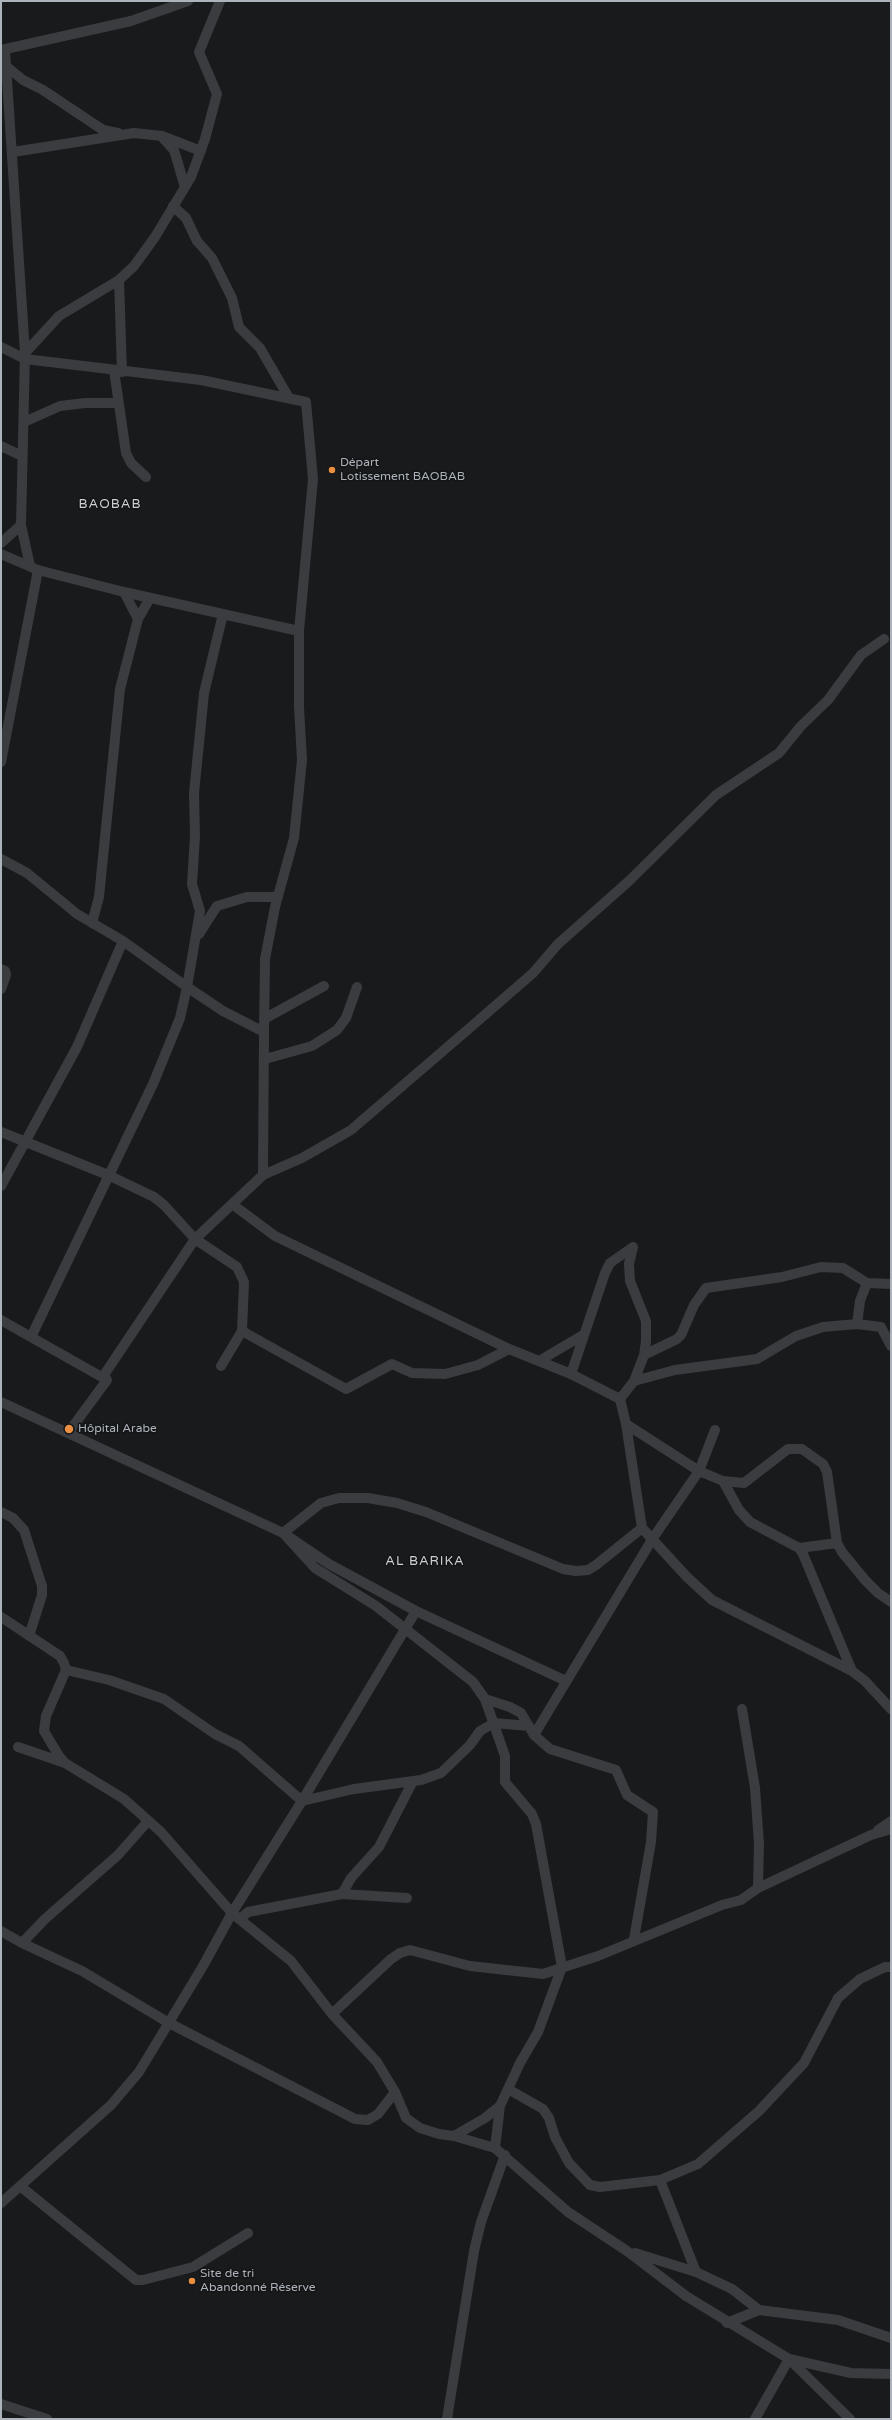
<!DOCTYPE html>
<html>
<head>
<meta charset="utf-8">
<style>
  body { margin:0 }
  #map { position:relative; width:892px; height:2420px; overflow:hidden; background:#191a1b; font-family:"Varela Round",sans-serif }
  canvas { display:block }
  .frame { position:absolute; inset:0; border:2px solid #acb3ba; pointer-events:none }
</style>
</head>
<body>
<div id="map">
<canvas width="892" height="2420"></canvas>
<div class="frame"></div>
</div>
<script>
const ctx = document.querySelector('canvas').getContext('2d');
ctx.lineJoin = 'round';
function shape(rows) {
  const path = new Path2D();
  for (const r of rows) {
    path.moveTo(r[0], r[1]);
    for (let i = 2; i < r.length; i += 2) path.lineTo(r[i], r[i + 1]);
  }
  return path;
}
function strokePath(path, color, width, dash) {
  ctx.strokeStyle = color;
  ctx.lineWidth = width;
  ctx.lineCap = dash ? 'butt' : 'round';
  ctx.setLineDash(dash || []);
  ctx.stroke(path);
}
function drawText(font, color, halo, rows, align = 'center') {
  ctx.font = font + ' "Varela Round",sans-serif';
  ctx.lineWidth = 3;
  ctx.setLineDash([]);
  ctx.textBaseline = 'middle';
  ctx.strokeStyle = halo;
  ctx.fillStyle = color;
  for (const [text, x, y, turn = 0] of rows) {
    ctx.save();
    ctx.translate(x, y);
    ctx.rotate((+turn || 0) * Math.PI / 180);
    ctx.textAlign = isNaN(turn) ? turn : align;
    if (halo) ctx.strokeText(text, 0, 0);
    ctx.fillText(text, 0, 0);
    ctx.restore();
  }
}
strokePath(shape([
  [1,50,131,21,188,1],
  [5,50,25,353,21,525,30,566],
  [6,66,23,80,43,90,103,130,118,133],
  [163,138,174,150,185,187],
  [13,152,134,133,162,136,201,151],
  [173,206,186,218,197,241,212,258,232,298,239,327,260,348,289,398],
  [119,280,122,372],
  [1,347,25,359,201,380,306,402,313,479,299,631,299,707,302,760,294,838,275,907,265,959,264,1032,223,1011,187,987,200,911,192,884,195,836,194,793,204,693,223,614],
  [25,353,59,316,119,280,134,266,155,237,191,177,205,139,217,94,199,52,220,1],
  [114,370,126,453,131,463,146,477],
  [24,422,60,406,85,403,118,403],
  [1,446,22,456],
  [1,543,21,525],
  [1,554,38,570,124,592,299,631],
  [124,592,138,619],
  [1,762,38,570],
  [1,859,27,873,77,914,123,941,77,1047,1,1186],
  [92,923,99,897,120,689,138,619,150,598],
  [199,934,217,906,247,897,278,897],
  [1,969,5,971,6,975,1,989],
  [264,1019,324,986],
  [265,1059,312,1046,337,1030,346,1018,357,987],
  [1,1132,108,1175,154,1197,164,1205,195,1239,237,1267,244,1282,242,1331,221,1366],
  [263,1175,264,1032],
  [232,1204,275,1236,509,1349,571,1374,620,1399,626,1424,642,1528,687,1577,712,1600,852,1671,865,1681,891,1709],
  [1,1320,107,1380],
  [857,1324,860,1301,867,1283,891,1284],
  [242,1331,346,1389,392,1364,412,1373,445,1374,478,1365,509,1349],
  [31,1337,153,1084,180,1018,187,987,123,941],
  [644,1355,677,1339,681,1335,694,1305,706,1288,782,1277,821,1267,843,1268,867,1283],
  [539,1361,583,1335],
  [571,1374,605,1273,610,1263,633,1247],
  [107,1380,104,1375,195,1239,263,1175,302,1158,351,1130,472,1026,533,973,558,944,629,881,716,795,779,753,801,726,828,700,861,655,884,639],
  [634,1381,675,1370,757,1359,796,1336,823,1327,857,1324,881,1327,891,1346],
  [620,1399,634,1381,644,1355,646,1341,646,1321,630,1281,629,1264,633,1247],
  [1,1402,283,1533,329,1564,416,1611,566,1681],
  [626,1424,699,1471,723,1481,744,1483,788,1449,802,1449,823,1464,827,1472,837,1543,842,1552,865,1580,878,1593,891,1602],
  [68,1433,107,1380],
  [723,1481,739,1510,750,1522,799,1548,803,1554,852,1671],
  [1,1512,13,1518,24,1530,42,1586,42,1595,29,1636],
  [799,1548,837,1543],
  [1,1617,60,1656,64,1663,66,1670,46,1716,44,1731,59,1756,65,1763],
  [66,1670,109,1680,164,1699,215,1734,239,1746,302,1801,354,1789,421,1780,441,1773,470,1745,480,1731,494,1723,529,1726],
  [485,1699,510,1707,521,1713,534,1735,550,1749,616,1770,627,1795,653,1812,651,1842,634,1939],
  [742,1709,755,1788,759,1844,758,1888],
  [534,1735,653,1538,699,1471,715,1430],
  [18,1747,65,1763,124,1799,161,1832,232,1913,291,1961,332,2014,377,2062,395,2092,406,2118,420,2128,439,2134,454,2136,495,2148,568,2212,627,2251,686,2296,789,2359,850,2419],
  [878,1830,891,1821],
  [342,1894,351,1878,379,1847,412,1783],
  [240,1919,248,1912,342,1894,407,1898],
  [1,1931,22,1943,82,1971,169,2023,355,2119,368,2120,378,2114,395,2092],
  [22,1943,45,1919,118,1855,148,1821],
  [332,2014,391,1959,400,1953,410,1950,470,1966,543,1974,598,1956,722,1905,741,1900,758,1888,871,1835,891,1829],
  [508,2089,543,2109,549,2118,555,2137,569,2163,590,2185,600,2187,660,2180,698,2164,759,2111,804,2063,838,1998,860,1979,885,1967,891,1967],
  [454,2136,485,2118,500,2106],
  [495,2148,500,2106,520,2063,538,2032,562,1967,536,1824,532,1814,505,1782,505,1756,485,1699,473,1682,376,1606,315,1568,283,1533,321,1503,339,1498,368,1498,397,1503,426,1512,563,1569,576,1571,588,1570,596,1565,642,1528],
  [660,2180,696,2272],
  [20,2186,136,2280,143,2280,193,2267,248,2233],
  [1,2203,111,2105,139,2072,203,1966,232,1913,302,1801,416,1611],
  [635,2253,696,2272,732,2289,759,2310,838,2320,891,2338],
  [727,2323,759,2310],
  [789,2359,851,2373,891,2374],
  [1,2404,47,2419],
  [447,2419,474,2251,481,2222,505,2155],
  [755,2419,789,2359]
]), '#3a3c40', 10);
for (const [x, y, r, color] of [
  [332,470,4,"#ea8f42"],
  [69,1429,5,"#ea8f42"],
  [192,2281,4,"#ea8f42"]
]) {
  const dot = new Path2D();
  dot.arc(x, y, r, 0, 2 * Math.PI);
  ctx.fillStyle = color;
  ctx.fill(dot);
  strokePath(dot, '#141516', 1.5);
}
drawText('12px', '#acb3ba', '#141516', [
  ["Départ",340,463],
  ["Lotissement BAOBAB",340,477],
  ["Hôpital Arabe",78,1429],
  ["Site de tri",200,2274],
  ["Abandonné Réserve",200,2288]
], 'left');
ctx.letterSpacing = '1px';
drawText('13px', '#cdd1d6', '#141516', [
  ["BAOBAB",110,505],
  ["AL BARIKA",425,1562]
]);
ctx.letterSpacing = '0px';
</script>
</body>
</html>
